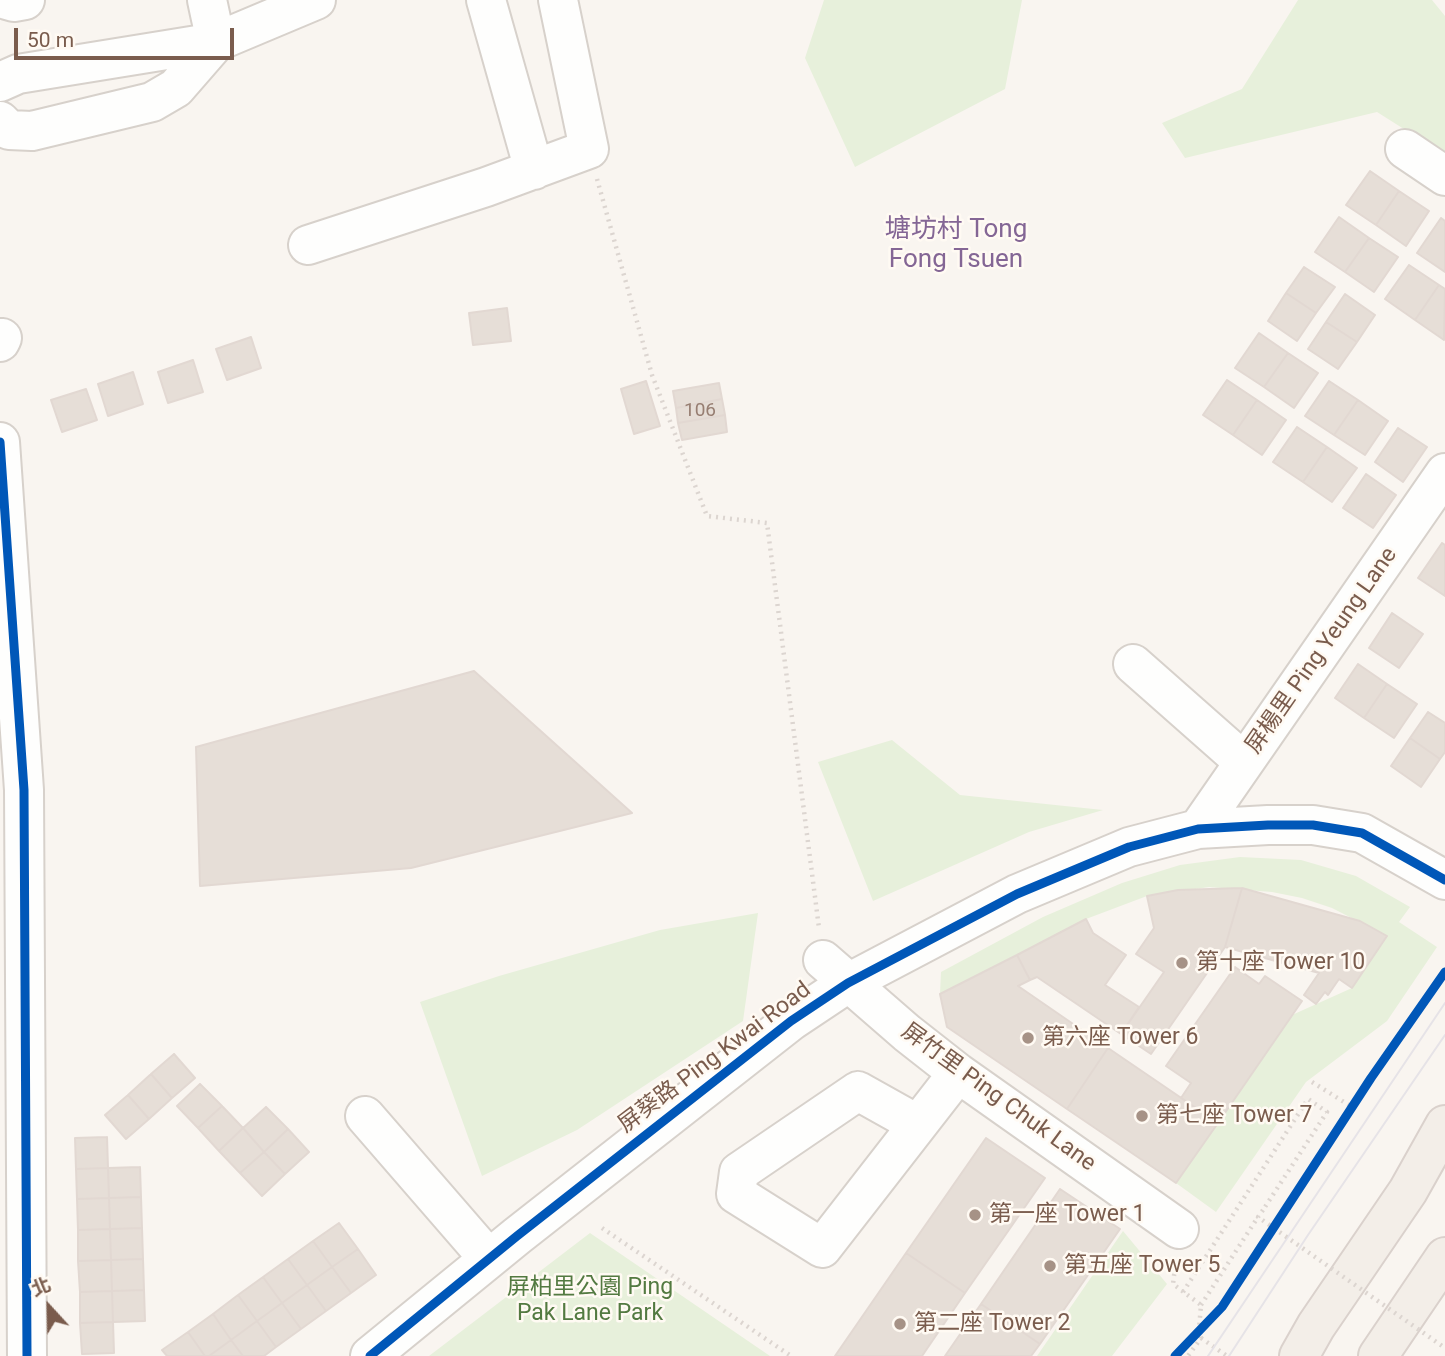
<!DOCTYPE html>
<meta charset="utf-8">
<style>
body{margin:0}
#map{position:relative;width:1445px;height:1356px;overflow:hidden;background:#f9f5f0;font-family:Roboto,"Noto Sans TC",sans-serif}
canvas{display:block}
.north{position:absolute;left:14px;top:1272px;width:70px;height:70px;-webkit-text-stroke:5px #fffaf3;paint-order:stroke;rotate:338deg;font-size:19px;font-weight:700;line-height:28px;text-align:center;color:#7a5c4d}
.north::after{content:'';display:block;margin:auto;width:24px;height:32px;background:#7a5c4d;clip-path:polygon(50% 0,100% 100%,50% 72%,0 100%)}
.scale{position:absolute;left:14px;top:28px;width:220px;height:32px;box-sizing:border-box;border:4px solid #7a5c4d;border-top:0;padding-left:9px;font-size:21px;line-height:24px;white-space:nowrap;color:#7a5c4d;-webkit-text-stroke:5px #fffaf3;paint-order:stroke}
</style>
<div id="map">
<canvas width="1445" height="1356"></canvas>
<div class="north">北</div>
<div class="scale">50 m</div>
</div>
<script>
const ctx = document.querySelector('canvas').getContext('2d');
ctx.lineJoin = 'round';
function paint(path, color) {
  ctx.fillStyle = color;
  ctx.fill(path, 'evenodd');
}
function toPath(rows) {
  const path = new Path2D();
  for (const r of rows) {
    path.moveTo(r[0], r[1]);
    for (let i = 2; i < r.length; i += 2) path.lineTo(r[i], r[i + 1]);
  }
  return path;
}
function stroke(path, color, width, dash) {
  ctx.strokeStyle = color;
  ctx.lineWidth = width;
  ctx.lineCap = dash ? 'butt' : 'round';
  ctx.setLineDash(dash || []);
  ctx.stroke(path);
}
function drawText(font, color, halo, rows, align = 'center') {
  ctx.font = font + ' Roboto,"Noto Sans TC",sans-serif';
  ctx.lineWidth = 5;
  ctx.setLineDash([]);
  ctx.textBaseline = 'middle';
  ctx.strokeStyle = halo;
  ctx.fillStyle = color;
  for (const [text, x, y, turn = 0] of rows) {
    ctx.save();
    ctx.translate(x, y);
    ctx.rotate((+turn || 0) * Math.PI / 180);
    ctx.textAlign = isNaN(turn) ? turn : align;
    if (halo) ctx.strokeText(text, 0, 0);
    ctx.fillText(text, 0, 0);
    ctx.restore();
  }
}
const green = toPath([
 [824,0,1022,0,1005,89,855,167,805,58],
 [1298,0,1432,0,1445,16,1445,155,1377,112,1185,158,1162,123,1242,89],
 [892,740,960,795,1103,810,1029,832,873,901,818,762],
 [1240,857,1301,860,1356,876,1410,907,1399,922,1437,947,1387,1021,1306,1082,1216,1212,1176,1183,1292,1015,1352,988,1387,936,1332,908,1302,898,1272,892,1209,887,1147,896,1086,919,940,994,941,972,1043,917,1122,883,1180,865],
 [758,913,743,1021,577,1130,482,1176,420,1002,499,976,660,930],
 [1123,1231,1167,1284,1112,1356,1037,1356],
 [590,1233,770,1356,429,1356]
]);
const building = toPath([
 [1370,171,1399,191,1376,225,1346,205,1370,171],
 [1399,191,1429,211,1406,246,1376,225,1399,191],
 [1339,217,1369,238,1345,272,1315,252,1339,217],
 [1441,218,1445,221,1445,272,1417,253,1441,218],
 [1369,238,1398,257,1374,292,1345,272,1369,238],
 [1409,265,1439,285,1415,320,1385,299,1409,265],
 [1304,267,1335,287,1316,313,1286,293,1304,267],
 [1439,285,1445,289,1444,340,1415,320,1439,285],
 [1286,293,1316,313,1297,341,1268,321,1286,293],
 [1345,294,1375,315,1357,342,1326,322,1345,294],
 [507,308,511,341,473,345,469,313,507,308],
 [1326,322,1357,342,1338,369,1308,349,1326,322],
 [1259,333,1288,353,1264,387,1235,368,1259,333],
 [251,337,261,368,227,380,216,349,251,337],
 [1288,353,1318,373,1294,408,1264,387,1288,353],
 [193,360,203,392,168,403,158,372,193,360],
 [133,372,143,404,108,416,98,384,133,372],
 [1227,380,1257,400,1233,435,1203,415,1227,380],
 [646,381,660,426,634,434,621,389,646,381],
 [1329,381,1358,400,1334,435,1305,416,1329,381],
 [719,383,722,399,676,408,673,391,719,383],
 [86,389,97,420,62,432,51,400,86,389],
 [722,399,725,415,678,423,676,408,722,399],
 [1257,400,1286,420,1262,455,1233,435,1257,400],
 [1358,400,1388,421,1365,455,1334,435,1358,400],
 [725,415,727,432,682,440,678,423,725,415],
 [1297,427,1327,447,1303,482,1273,462,1297,427],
 [1398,428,1427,447,1403,482,1375,462,1398,428],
 [1327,447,1357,468,1332,502,1303,482,1327,447],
 [1366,474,1396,495,1373,528,1343,508,1366,474],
 [1442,543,1445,545,1445,596,1418,578,1442,543],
 [1392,613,1423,634,1399,668,1369,648,1392,613],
 [1358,664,1387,684,1364,718,1335,698,1358,664],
 [474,671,632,813,411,868,200,886,196,747,474,671],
 [1387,684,1417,704,1394,738,1364,718,1387,684],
 [1428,712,1445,723,1445,752,1440,759,1410,738,1428,712],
 [1410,738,1440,759,1421,787,1391,766,1410,738],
 [1242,888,1360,921,1387,936,1352,988,1339,979,1328,995,1325,992,1316,1004,1304,995,1319,973,1225,947,1242,888],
 [1242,888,1225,947,1151,1054,1121,1034,1164,972,1136,954,1154,928,1147,896,1178,890,1242,888],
 [1086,919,1093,933,1126,955,1105,985,1139,1007,1121,1034,1037,977,1030,980,1017,955,1086,919],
 [1017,955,1030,980,1018,986,1108,1048,1067,1109,947,1027,940,994,1017,955],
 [1235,967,1259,984,1265,976,1302,1001,1218,1123,1181,1098,1191,1083,1166,1066,1235,967],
 [1108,1048,1218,1123,1176,1183,1067,1109,1108,1048],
 [174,1054,195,1078,172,1098,151,1074,174,1054],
 [151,1074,172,1098,149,1119,128,1095,151,1074],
 [200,1084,222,1106,198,1128,177,1106,200,1084],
 [128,1095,149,1119,126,1139,105,1115,128,1095],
 [222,1106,243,1128,219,1151,198,1128,222,1106],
 [266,1107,288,1129,264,1152,243,1128,266,1107],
 [243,1128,264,1152,240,1173,219,1151,243,1128],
 [288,1129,309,1152,285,1174,264,1152,288,1129],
 [107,1137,108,1168,76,1169,75,1138,107,1137],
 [986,1138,1045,1178,965,1293,906,1253,986,1138],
 [264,1152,285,1174,262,1196,240,1173,264,1152],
 [140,1167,141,1197,109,1198,108,1168,140,1167],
 [108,1168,109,1198,77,1199,76,1169,108,1168],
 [1060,1189,1120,1229,1040,1344,981,1304,1060,1189],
 [141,1197,142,1228,110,1229,109,1198,141,1197],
 [109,1198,110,1229,78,1230,77,1199,109,1198],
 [339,1223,358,1249,332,1267,313,1241,339,1223],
 [142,1228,143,1259,111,1260,110,1229,142,1228],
 [110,1229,111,1260,78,1261,78,1230,110,1229],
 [313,1241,332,1267,307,1285,288,1259,313,1241],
 [358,1249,376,1275,351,1293,332,1267,358,1249],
 [906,1253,965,1293,922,1356,835,1356,906,1253],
 [143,1259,144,1290,112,1291,111,1260,143,1259],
 [288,1259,307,1285,282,1303,263,1277,288,1259],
 [111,1260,112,1291,80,1292,78,1261,111,1260],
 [332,1267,351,1293,326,1311,307,1285,332,1267],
 [263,1277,282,1303,257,1321,238,1295,263,1277],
 [307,1285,326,1311,301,1329,282,1303,307,1285],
 [144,1290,145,1321,113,1322,112,1291,144,1290],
 [112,1291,113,1322,80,1323,80,1292,112,1291],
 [238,1295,257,1321,231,1340,213,1314,238,1295],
 [282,1303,301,1329,276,1347,257,1321,282,1303],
 [981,1304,1040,1344,1031,1356,945,1356,981,1304],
 [213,1314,231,1340,209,1356,205,1356,188,1332,213,1314],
 [257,1321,276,1347,264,1356,243,1356,231,1340,257,1321],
 [113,1322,114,1353,82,1354,80,1323,113,1322],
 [188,1332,205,1356,167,1356,162,1350,188,1332],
 [231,1340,243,1356,209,1356,231,1340]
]);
const path = toPath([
 [597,179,652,375,707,516,767,523,819,928],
 [1312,1082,1352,1107],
 [602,1228,791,1356],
 [1176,1260,1173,1284,1201,1305,1199,1329,1201,1338,1188,1356],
 [1183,1292,1308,1099,1327,1112,1263,1210],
 [1201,1305,1258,1217],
 [1201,1338,1227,1356]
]);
const minor = toPath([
 [7,0,14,2,25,0],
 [207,0,216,42],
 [486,0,534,170],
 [0,82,18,74,216,42,316,0],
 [0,121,9,130,32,131,152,102,176,88,216,42],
 [1405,149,1445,176],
 [308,245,486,187,589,149,558,0],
 [0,342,2,338],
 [0,442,24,790,27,1356],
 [1133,664,1244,762],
 [1198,829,1445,473],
 [823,960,907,1033,958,1073,1179,1229],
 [365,1116,489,1259],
 [917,1124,858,1091,739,1172,736,1194,822,1248,958,1073],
 [370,1356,517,1236,791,1021,848,983,1017,894,1129,847,1198,829,1268,825,1313,825,1362,833,1445,880]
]);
const major = toPath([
 [1299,1356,1316,1326,1408,1191,1445,1125],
 [1378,1356,1445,1257]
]);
const tram = toPath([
 [1208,1356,1445,1003],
 [1229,1356,1308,1235,1445,1035]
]);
const pathBridge = toPath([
 [1263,1210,1258,1217,1445,1348]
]);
const cycleway = toPath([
 [0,442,24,790,27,1356],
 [370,1356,517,1236,791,1021,848,983,1017,894,1129,847,1198,829,1268,825,1313,825,1362,833,1445,880],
 [1175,1356,1222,1307,1371,1078,1445,972]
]);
const markers = [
 [1182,963,7,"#a69286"],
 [1028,1038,7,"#a69286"],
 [1142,1116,7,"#a69286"],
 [975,1215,7,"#a69286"],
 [1050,1266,7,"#a69286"],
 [900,1324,7,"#a69286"]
];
const numberNames = [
 ["106",700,411]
];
const streetNames = [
 ["屏楊里 Ping Yeung Lane",1322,651,-55],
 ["屏葵路 Ping Kwai Road",715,1058,-37],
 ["屏竹里 Ping Chuk Lane",998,1098,36]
];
const poiNames = [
 ["第十座 Tower 10",1196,963],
 ["第六座 Tower 6",1042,1038],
 ["第七座 Tower 7",1156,1116],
 ["第一座 Tower 1",989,1215],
 ["第五座 Tower 5",1064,1266],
 ["第二座 Tower 2",914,1324]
];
const parkNames = [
 ["屏柏里公園 Ping",590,1288],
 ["Pak Lane Park",590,1314]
];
const quarterNames = [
 ["塘坊村 Tong",956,230],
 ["Fong Tsuen",956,260]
];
paint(green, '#e7f0db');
paint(building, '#e6ded7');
stroke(building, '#e2d8d2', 2);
stroke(minor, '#d7d1cb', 42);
stroke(major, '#dad1cc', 42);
stroke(path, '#dcd5d0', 4.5, [2, 5]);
stroke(minor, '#fefefd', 38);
stroke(major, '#f3eee8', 38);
stroke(tram, '#e6e3e7', 2);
stroke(pathBridge, '#dcd5d0', 4.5, [2, 5]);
stroke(cycleway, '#0057b8', 9);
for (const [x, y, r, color] of markers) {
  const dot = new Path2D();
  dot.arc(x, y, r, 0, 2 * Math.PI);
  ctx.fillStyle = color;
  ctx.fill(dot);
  stroke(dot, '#fffaf3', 2.5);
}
drawText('19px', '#977e72', null, numberNames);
drawText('23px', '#7a5c4d', '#fffaf3', streetNames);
drawText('23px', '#7a5c4d', '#fffaf3', poiNames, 'left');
drawText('23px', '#537a41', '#fffaf3', parkNames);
drawText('26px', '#846695', '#fffaf3', quarterNames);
</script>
